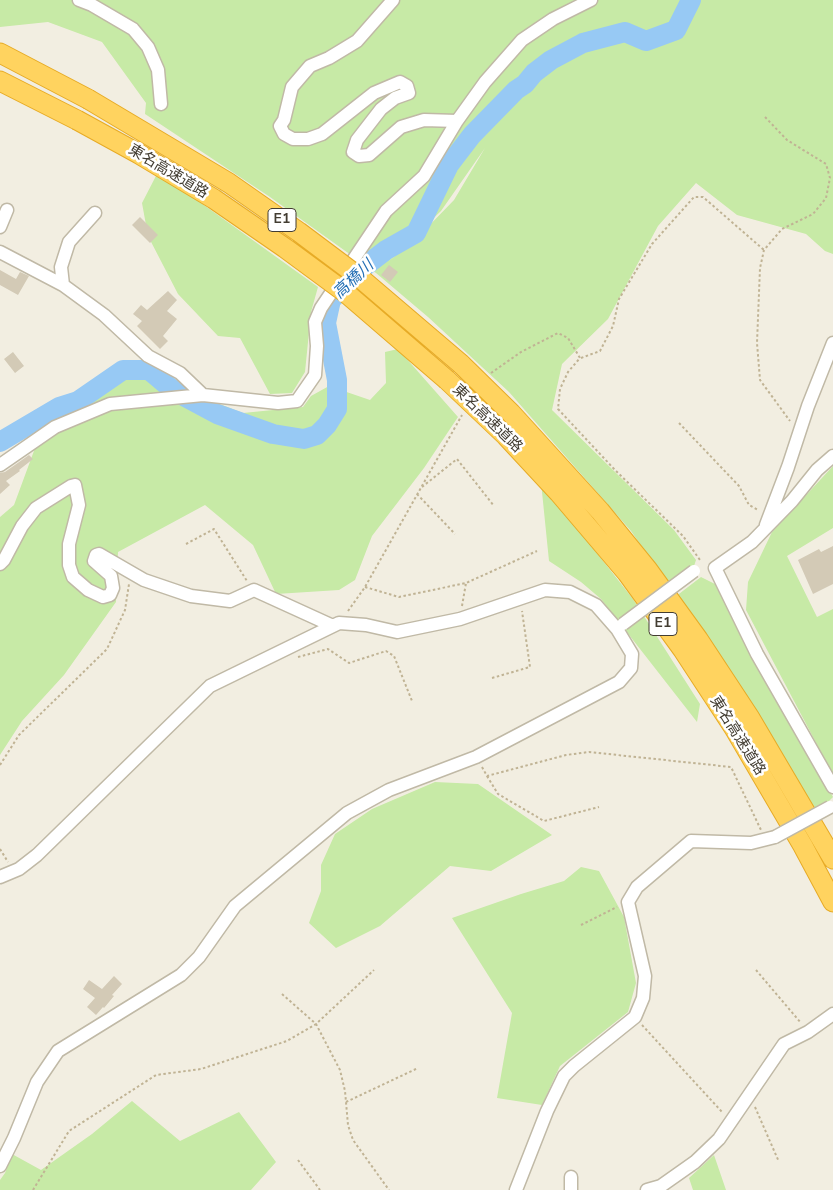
<!DOCTYPE html>
<meta charset="utf-8">
<style>
body{margin:0}
canvas{display:block;background:#f2eee1}
</style>
<canvas width="833" height="1190"></canvas>
<script>
const ctx = document.querySelector('canvas').getContext('2d');
ctx.lineJoin = 'round';
function paint(path, color) {
  ctx.fillStyle = color;
  ctx.fill(path, 'evenodd');
}
function toPath(rows) {
  const path = new Path2D();
  for (const r of rows) {
    path.moveTo(r[0], r[1]);
    for (let i = 2; i < r.length; i += 2) path.lineTo(r[i], r[i + 1]);
  }
  return path;
}
function stroke(path, color, width, dash) {
  ctx.strokeStyle = color;
  ctx.lineWidth = width;
  ctx.lineCap = dash ? 'butt' : 'round';
  ctx.setLineDash(dash || []);
  ctx.stroke(path);
}
function drawText(font, color, halo, rows, align = 'center') {
  ctx.font = font + ' "Nunito Sans","Noto Sans JP",sans-serif';
  ctx.lineWidth = 5;
  ctx.setLineDash([]);
  ctx.textBaseline = 'middle';
  ctx.strokeStyle = halo;
  ctx.fillStyle = color;
  for (const [text, x, y, turn = 0] of rows) {
    ctx.save();
    ctx.translate(x, y);
    ctx.rotate((+turn || 0) * Math.PI / 180);
    ctx.textAlign = isNaN(turn) ? turn : align;
    if (halo) ctx.strokeText(text, 0, 0);
    ctx.fillText(text, 0, 0);
    ctx.restore();
  }
}
const green = toPath([
 [0,0,833,0,833,254,825,251,806,234,737,215,696,183,658,226,608,319,562,364,552,410,674,530,696,560,694,566,667,583,631,531,509,392,428,317,376,273,270,197,145,114,146,103,102,42,48,22,0,27],
 [485,148,454,200,420,235,389,261,441,211],
 [158,172,318,287,311,312,305,372,292,393,270,394,240,338,218,336,178,294,148,236,142,203],
 [398,349,458,417,424,468,372,536,355,580,339,590,276,594,253,545,205,505,118,552,116,602,64,675,22,721,0,755,0,517,14,505,45,421,133,371,243,413,303,407,311,396,329,386,370,400,386,383,385,352],
 [833,466,833,528,787,556,817,617,833,609,833,775,746,610,748,582,772,532],
 [541,482,633,599,700,704,697,722,601,599,581,582,549,561],
 [701,577,715,584,748,651,833,797,829,801,809,812,675,597],
 [435,782,478,784,552,835,491,871,450,866,380,926,336,948,309,923,321,891,321,865,335,834,372,809],
 [581,867,599,871,624,917,636,983,628,1012,560,1066,542,1105,497,1098,512,1013,452,918,521,894,564,881],
 [132,1101,180,1141,239,1112,276,1162,251,1190,0,1190,0,1180,5,1173,12,1154,41,1170,92,1134],
 [714,1155,726,1190,693,1190,689,1178]
]);
const river = toPath([
 [0,442,59,407,78,401,123,370,149,370,174,391,217,414,273,434,304,439,317,435,327,425,337,409,337,380,326,323,331,300,360,270,386,250,416,233,449,165,472,135,516,90,525,84,534,73,551,60,583,43,625,32,646,41,676,30,691,0]
]);
const building = toPath([
 [140,217,158,235,150,243,132,225],
 [389,265,398,272,390,282,381,275],
 [0,270,16,279,20,272,29,276,18,295,0,285],
 [168,291,177,300,167,311,177,319,163,336,168,341,160,349,137,326,142,321,133,314,141,305,147,310],
 [13,352,24,366,15,373,4,359],
 [29,455,33,459,19,470,20,471,6,481,10,485,0,494,0,473,5,472],
 [833,546,833,584,813,594,798,560,819,549,821,552],
 [114,976,122,984,112,995,114,996,104,1008,103,1007,96,1015,87,1007,95,998,83,989,89,980,102,989]
]);
const path = toPath([
 [765,117,787,140,826,164,830,178,826,198,813,214,782,229,764,250,760,268,757,343,760,380,790,421],
 [581,358,600,351,613,326,619,299,652,244,694,197,703,197,764,250],
 [491,373,521,352,558,333,568,338,580,358,568,372,560,389,558,409,615,470,683,536,700,560],
 [679,423,739,486,749,505,758,510],
 [422,487,457,459,494,506],
 [417,494,455,534],
 [186,544,214,529,247,581],
 [365,587,399,597,466,583,537,551],
 [462,606,466,583],
 [348,611,365,587,462,415],
 [298,657,328,649,349,663,386,651,394,656,412,701],
 [492,678,530,667,522,611],
 [0,765,19,735,107,649,125,610,129,584],
 [482,767,487,776,566,755,589,752,731,767,761,830],
 [487,776,498,794,544,821,599,807],
 [0,849,8,862],
 [581,925,617,907],
 [756,970,801,1023],
 [282,994,316,1024,340,1070,345,1091,348,1125,353,1140,389,1190],
 [642,1025,723,1113],
 [346,1102,418,1068],
 [755,1107,779,1162],
 [298,1160,320,1190],
 [33,1190,69,1131,156,1075,201,1069,287,1041,316,1024,374,970]
]);
const minor = toPath([
 [79,0,92,5,133,29,148,47,158,70,161,104],
 [393,0,357,41,329,58,310,66,292,87,284,120,280,126,284,134,293,139,308,139,322,134,374,93,400,82,407,86,409,93,395,98,381,109,357,140,353,152,359,156,369,155,401,127,424,120,457,121],
 [95,213,69,242,61,267,63,285,104,315,148,356,180,373,203,395],
 [0,227,7,210],
 [0,252,63,285],
 [833,456,817,470,792,501,752,542,715,568,757,654,833,787],
 [0,465,55,427,110,404,203,395,278,403,297,401,315,375,317,346,315,322,321,308,386,211,424,176,457,121,485,82,522,40,553,19,591,0],
 [766,525,788,467,808,406,833,343],
 [0,564,4,560,22,526,36,508,71,486,75,485,79,505,69,544,69,565,73,577,88,590,103,597,110,595,113,588,111,576,94,561,96,555,99,554,144,580,191,596,230,601,254,590,333,626],
 [0,877,19,869,37,855,210,686,339,623,366,625,397,632,460,619,545,590,570,592,596,605,617,629,632,654,631,668,619,682,476,757,389,790,347,813,235,906,199,957,181,975,58,1051,37,1082,14,1138,0,1166],
 [571,1177,571,1190],
 [516,1190,547,1111,564,1076,574,1066,635,1017,643,998,645,976,628,902,637,887,691,841,751,843,775,837],
 [647,1190,661,1186,695,1162,719,1139,784,1044,808,1032,833,1014]
]);
const highway = toPath([
 [0,53,88,99],
 [0,81,77,120],
 [461,364,511,413,600,511,648,570,698,639,750,718,833,859],
 [447,380,506,436,559,493,627,573,683,650,734,728,803,846,833,902]
]);
const minorBridge = toPath([
 [623,624,694,571],
 [775,837,830,807]
]);
const highwayBridge = toPath([
 [88,99,229,183,299,232,359,277,461,364],
 [77,120,139,154,214,199,285,248,346,293,447,380]
]);
const shields = [
 [282,220,28],
 [663,624,28]
];
const shieldNames = [
 ["E1",282,220],
 ["E1",663,624]
];
const streetNames = [
 ["東名高速道路",168,172,31],
 ["東名高速道路",487,419,44],
 ["東名高速道路",737,736,58]
];
const waterNames = [
 ["高橋川",354,280,-43]
];
paint(green, '#c7eaa6');
stroke(river, '#97c9f4', 20);
paint(building, '#d3cab6');
stroke(minor, '#c0b9a6', 15);
stroke(highway, '#e7ab26', 21);
stroke(path, '#c0b394', 2, [2.5, 2.5]);
stroke(minor, '#fff', 12);
stroke(highway, '#ffd35f', 19);
stroke(minorBridge, '#c0b9a6', 15, []);
stroke(highwayBridge, '#e7ab26', 21, []);
stroke(minorBridge, '#fff', 12);
stroke(highwayBridge, '#ffd35f', 19);
for (const [x, y, w] of shields) {
  const box = new Path2D();
  box.roundRect(x - w / 2, y - 11.5, w, 23, 4);
  ctx.fillStyle = '#fff';
  ctx.fill(box);
  stroke(box, '#433d32', 1);
}
drawText('bold 14px', '#433d32', null, shieldNames);
drawText('15px', '#433d32', '#fff', streetNames);
drawText('italic 16px', '#2570b5', '#fff', waterNames);
</script>
